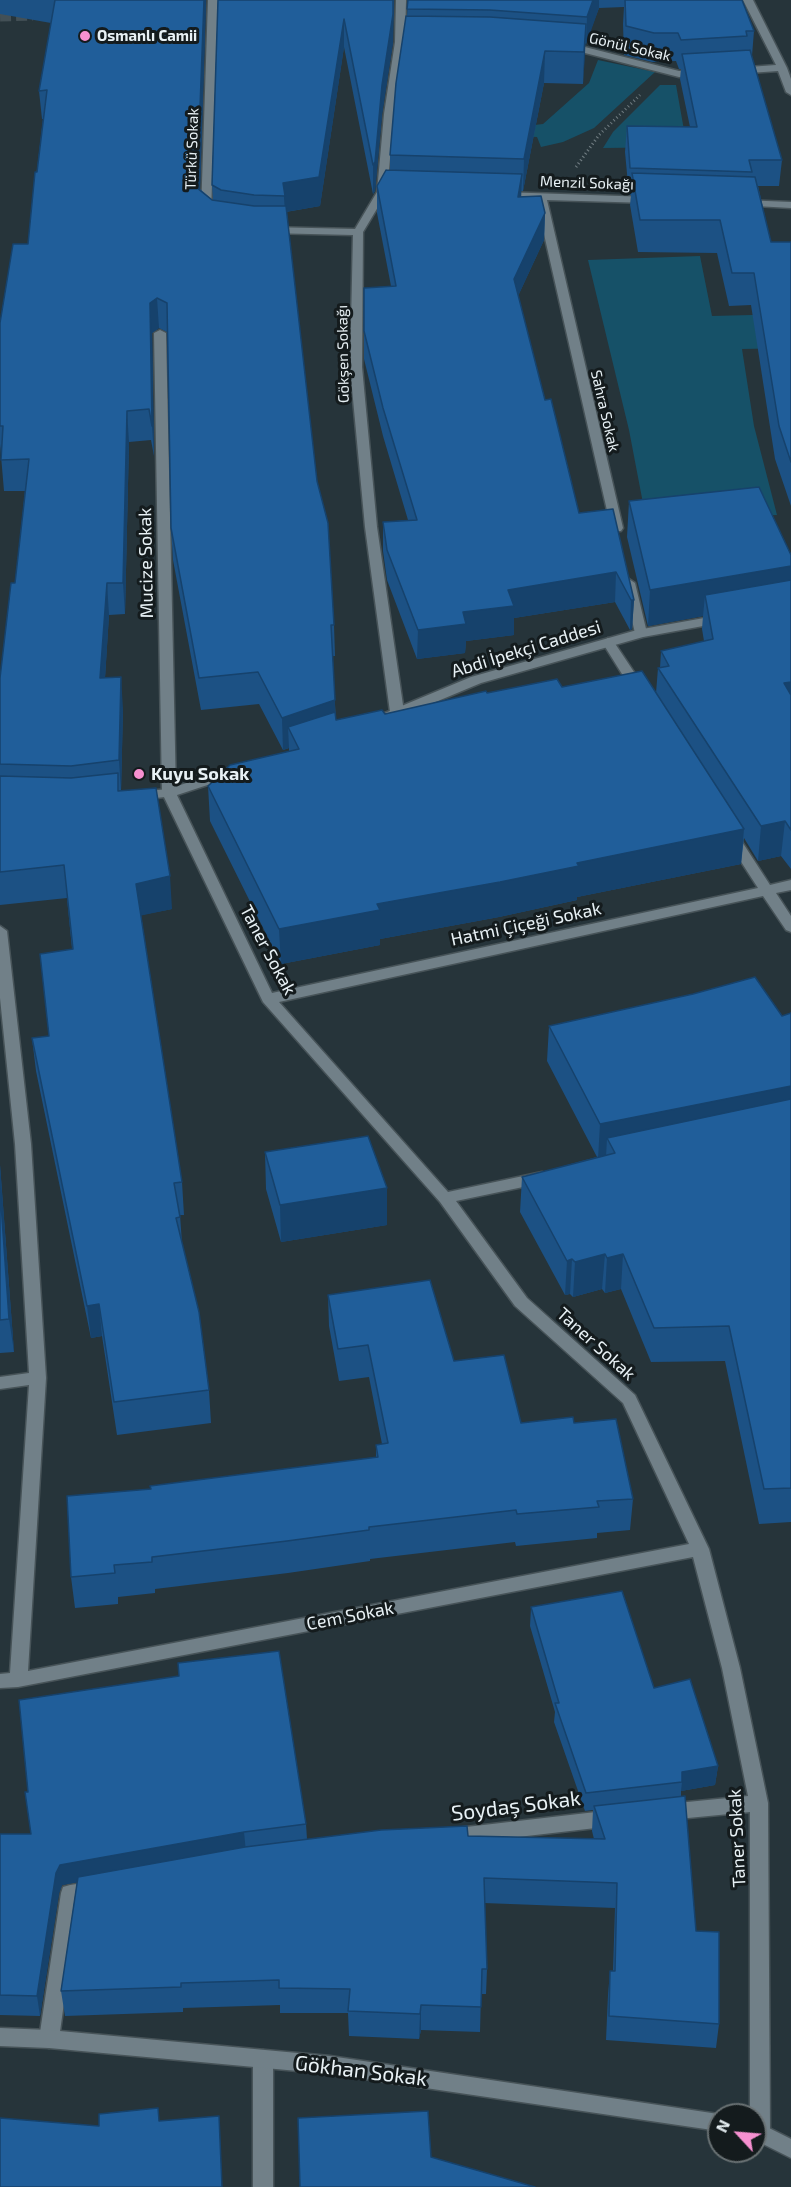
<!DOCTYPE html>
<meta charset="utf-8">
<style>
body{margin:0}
#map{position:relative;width:791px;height:2187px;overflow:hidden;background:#26343a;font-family:"Exo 2",sans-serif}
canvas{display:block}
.north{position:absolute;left:707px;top:2103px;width:60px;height:60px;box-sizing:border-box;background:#141b1d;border:2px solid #697173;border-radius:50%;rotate:296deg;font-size:16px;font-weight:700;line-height:24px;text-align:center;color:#e8f1f5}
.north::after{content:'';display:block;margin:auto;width:21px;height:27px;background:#f690d0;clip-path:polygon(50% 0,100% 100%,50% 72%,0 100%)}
</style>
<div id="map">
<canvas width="791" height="2187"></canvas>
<div class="north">N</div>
</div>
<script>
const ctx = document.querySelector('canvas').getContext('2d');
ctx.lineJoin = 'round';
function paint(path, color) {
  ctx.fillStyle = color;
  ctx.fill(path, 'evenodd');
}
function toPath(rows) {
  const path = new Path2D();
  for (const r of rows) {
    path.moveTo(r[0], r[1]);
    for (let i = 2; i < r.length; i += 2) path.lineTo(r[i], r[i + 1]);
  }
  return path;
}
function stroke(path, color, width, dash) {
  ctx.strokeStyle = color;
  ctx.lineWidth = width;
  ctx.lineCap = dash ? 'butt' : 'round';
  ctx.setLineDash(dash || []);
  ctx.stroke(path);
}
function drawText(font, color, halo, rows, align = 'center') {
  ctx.font = font + ' "Exo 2",sans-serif';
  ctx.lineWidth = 6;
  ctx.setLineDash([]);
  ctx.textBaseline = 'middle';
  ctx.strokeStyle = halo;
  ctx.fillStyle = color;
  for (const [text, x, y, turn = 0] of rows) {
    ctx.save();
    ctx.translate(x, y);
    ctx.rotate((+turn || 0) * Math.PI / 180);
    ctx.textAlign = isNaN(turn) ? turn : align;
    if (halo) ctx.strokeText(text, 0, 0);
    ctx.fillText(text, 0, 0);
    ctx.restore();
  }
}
const green = toPath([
 [598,60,655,72,594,128,563,142,541,147,537,137,515,136,517,127,543,124,589,83],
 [660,85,676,85,687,147,603,148,613,132],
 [700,256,712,316,791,314,791,348,742,349,754,426,777,515,646,519,629,430,588,260]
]);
const streetTunnel = toPath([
 [0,16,33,15]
]);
const path = toPath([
 [576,167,599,135,640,95]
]);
const street = toPath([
 [208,0,218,0,211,213,206,216,201,213,208,0],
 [396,0,406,0,405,42,394,114,387,192,363,232,362,367,377,527,404,712,397,716,390,712,365,527,350,367,353,235,268,233,263,230,268,227,355,229,377,192,384,114,395,42,396,0],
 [743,0,753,0,787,68,791,79,791,95,786,92,778,71,735,74,730,71,735,68,776,65,743,0],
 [564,46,585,47,679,71,699,70,704,73,699,76,679,77,585,53,561,51,561,47,564,46],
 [502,192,649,197,654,200,649,203,547,200,623,528,621,531,613,531,611,528,536,199,498,197,497,195,502,192],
 [742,200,791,202,791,208,738,205,737,203,742,200],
 [160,330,166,333,176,793,272,993,758,888,725,837,732,833,737,834,770,885,791,880,791,890,776,893,791,916,791,932,786,930,763,896,279,1002,448,1192,542,1172,547,1174,550,1178,547,1182,456,1201,527,1298,635,1395,709,1549,740,1668,768,1803,770,2131,767,2138,760,2140,755,2138,755,2115,750,2115,750,1812,667,1820,660,1818,658,1812,660,1806,667,1804,748,1796,722,1668,693,1557,18,1687,0,1688,0,1674,10,1673,29,1385,0,1389,0,1377,29,1373,15,1144,0,998,0,926,7,931,31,1144,46,1378,28,1671,689,1544,623,1403,515,1306,440,1202,263,1002,162,793,154,333,160,330],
 [629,579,635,583,647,633,645,636,641,637,635,633,623,583,629,579],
 [608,638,614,642,646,690,644,693,634,693,632,690,602,642,608,638],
 [613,1810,620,1812,622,1818,620,1824,613,1826,449,1845,442,1843,440,1837,442,1831,449,1829,613,1810],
 [96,1881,103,1883,105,1889,103,1895,78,1900,59,2039,56,2045,49,2048,42,2045,39,2039,61,1893,63,1887,70,1885,96,1881],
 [263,2050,270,2053,273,2059,273,2187,253,2187,253,2059,256,2053,263,2050]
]);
const secondary = toPath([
 [721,615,725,616,727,619,725,622,643,637,481,683,390,721,380,721,378,718,380,715,471,677,637,630,721,615],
 [236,767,241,768,243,771,241,774,174,796,138,800,131,796,138,792,168,789,236,767],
 [0,2028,49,2030,330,2056,725,2115,719,2115,719,2131,330,2074,49,2048,0,2046,0,2028],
 [755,2121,791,2139,791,2158,755,2140,755,2121]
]);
const wall = toPath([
 [0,0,206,0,200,189,213,200,212,185,218,0,394,0,393,42,382,114,375,191,373,194,344,47,320,206,286,212,317,481,334,625,335,656,332,656,336,720,385,714,487,693,562,687,656,693,658,668,660,668,661,651,704,641,702,629,703,616,648,626,627,537,629,501,791,555,791,869,781,856,758,861,744,838,741,864,577,897,577,900,499,917,380,939,380,945,281,964,210,821,208,786,289,752,289,748,283,750,259,704,201,710,173,560,171,528,167,332,159,328,152,333,154,456,151,440,129,442,125,614,109,615,105,678,123,709,121,791,172,909,141,915,182,1182,184,1215,180,1215,182,1243,209,1390,211,1423,117,1435,102,1336,91,1338,36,1071,32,1038,49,1036,72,949,67,898,0,905,0,678,15,583,25,491,4,491,0,444,0,323,28,244,43,119,42,119,39,91,51,23,0,14],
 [408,0,742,0,754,31,752,56,782,160,779,186,758,186,771,242,791,242,791,506,775,459,751,305,729,306,717,253,638,252,630,205,631,195,629,195,625,152,627,126,690,127,680,79,681,69,679,69,676,61,652,62,624,55,623,24,624,7,599,8,585,45,583,84,544,83,523,191,521,191,521,197,545,213,544,240,518,296,545,400,579,513,634,600,632,629,630,630,615,602,514,618,514,635,466,641,465,653,417,659,387,580,383,551,383,522,408,520,383,436,364,359,364,288,391,286,377,213,377,186,390,170,390,155,407,16],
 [791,1013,791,1522,759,1524,725,1361,651,1362,621,1289,605,1293,602,1289,573,1297,570,1294,565,1295,520,1212,522,1177,597,1157,547,1061,549,1026,782,1016],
 [265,1152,387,1188,387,1225,281,1242,266,1189],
 [0,1165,14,1352,0,1353],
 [328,1295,454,1361,521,1423,574,1423,633,1499,630,1530,597,1533,597,1538,516,1546,515,1542,370,1559,370,1561,288,1573,155,1589,155,1593,118,1597,118,1604,75,1608,71,1577,150,1489,376,1457,376,1445,382,1444,369,1377,339,1381,329,1326],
 [531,1607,654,1688,718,1766,715,1785,681,1791,681,1797,696,1931,719,2024,716,2048,606,2040,608,1995,610,1971,613,1971,615,1908,484,1903,487,1969,486,1994,481,1994,480,2032,421,2030,419,2039,349,2036,348,2013,280,2013,280,2005,183,2008,183,2012,65,2016,61,1991,77,1882,62,1885,59,1893,40,2016,0,2015,0,1834,31,1834,28,1792,179,1676,178,1663,306,1824,307,1839,468,1836,594,1839,592,1831,593,1810,585,1811,554,1722,555,1712,530,1626]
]);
const shadedWall = toPath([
 [204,0,206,0,199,217,197,188],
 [393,0,393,42,382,114,375,191,373,194,373,165,382,85],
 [593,0,599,0,599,8,586,45,587,17],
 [344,19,344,47,320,206,285,212,283,183],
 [586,24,585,55,583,84,584,52],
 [545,51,544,83,523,191,524,159],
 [522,174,521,202,518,197],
 [545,213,544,240,513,307,514,279],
 [157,298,159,328,152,333,154,456,152,426,150,303],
 [127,411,129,442,125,614,123,583],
 [791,566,791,601,705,595,703,616,648,626,650,590],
 [616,572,615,602,514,618,514,635,466,641,465,653,417,659,418,630,463,612,508,590],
 [107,583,109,615,103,710,100,678],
 [631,600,634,600,632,629,630,630],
 [121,677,123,709,121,792,119,760],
 [791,682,791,715,784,683],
 [335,700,335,732,288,727,289,748,283,750,282,718],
 [785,821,781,856,758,861,761,826],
 [744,829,741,864,577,897,577,900,499,917,380,939,380,945,281,964,279,929,377,904],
 [170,876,172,909,139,916,136,884],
 [791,1086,791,1116,607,1138,606,1157,598,1159,600,1124],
 [0,1165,14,1352,9,1319,0,1189],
 [387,1188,387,1225,281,1242,280,1205],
 [605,1254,602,1289,573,1297,575,1262],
 [623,1254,621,1289,605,1293,607,1258],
 [572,1259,570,1294,565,1295,567,1261],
 [99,1304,102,1336,91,1338,87,1306],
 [718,1766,715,1785,681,1791,682,1782,682,1772],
 [244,1832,246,1852,62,1885,59,1893,40,2016,37,1996,56,1873,60,1865],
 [421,2005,421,2030,419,2039,420,2014]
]);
const building = toPath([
 [55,0,204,0,197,188,212,200,254,206,286,206,317,481,328,523,334,625,331,625,335,700,282,718,258,672,199,678,171,528,167,303,157,298,150,303,152,426,149,409,127,411,123,583,107,583,100,678,121,677,119,760,71,766,0,764,0,678,11,583,15,583,29,459,1,460,3,426,0,426,0,323,13,244,28,244,35,172,37,172,47,90,39,91,55,0],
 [218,0,393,0,393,14,382,85,375,162,373,165,344,19,319,177,283,183,285,196,254,195,221,190,212,185,218,0],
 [408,0,593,0,587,17,490,10,407,9,408,0],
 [625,0,742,0,754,31,746,31,747,36,681,40,678,33,654,33,626,26,625,0],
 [406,16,490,17,586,24,584,52,545,51,524,159,390,155,396,83,406,16],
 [750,50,782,160,749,160,752,172,630,168,627,126,697,127,682,54,750,50],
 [386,170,522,174,518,197,541,196,545,213,514,279,545,400,551,399,579,513,613,509,634,600,631,600,616,572,508,590,514,606,463,612,466,624,418,630,387,550,383,522,417,520,383,408,364,331,364,288,396,286,377,186,386,170],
 [632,173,755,177,771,242,791,242,791,462,779,426,754,273,732,273,720,220,640,220,632,173],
 [759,487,791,555,791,566,650,590,629,501,759,487],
 [791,580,791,682,784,683,791,695,791,830,785,821,761,826,658,668,669,666,661,651,713,639,705,595,791,580],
 [642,671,744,829,577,863,579,866,500,882,377,904,380,910,279,929,208,786,230,765,299,749,288,727,335,712,336,720,382,710,385,714,486,691,487,693,557,679,562,687,642,671],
 [118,773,118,791,156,788,170,876,136,884,182,1182,174,1183,180,1217,176,1218,199,1312,209,1390,114,1402,99,1304,87,1306,32,1038,49,1036,40,954,73,949,64,865,0,872,0,776,71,778,118,773],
 [755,977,782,1016,791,1013,791,1086,600,1124,549,1026,693,994,755,977],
 [791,1099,791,1488,764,1489,729,1326,654,1328,623,1254,607,1258,605,1254,575,1262,572,1259,567,1261,522,1177,615,1153,607,1138,791,1099],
 [368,1136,387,1188,280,1205,265,1152,368,1136],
 [0,1189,9,1319,0,1320,0,1189],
 [430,1280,454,1361,504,1355,521,1423,573,1417,574,1423,616,1419,633,1499,597,1501,599,1507,517,1514,516,1510,369,1527,369,1530,287,1541,152,1557,152,1562,114,1565,115,1573,71,1577,67,1496,151,1489,150,1486,378,1457,376,1445,388,1443,368,1345,338,1349,328,1295,430,1280],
 [622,1591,654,1688,690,1679,718,1766,682,1772,682,1782,586,1793,555,1703,559,1703,531,1607,622,1591],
 [279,1651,306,1824,244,1832,60,1865,56,1873,37,1996,0,1995,0,1834,31,1834,25,1792,28,1792,19,1700,179,1676,178,1663,279,1651],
 [685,1796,696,1931,719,1932,719,2024,609,2016,610,1971,615,1971,617,1883,484,1878,487,1969,482,1969,481,2007,421,2005,420,2014,348,2011,350,1989,279,1988,279,1980,181,1983,181,1987,61,1991,78,1877,245,1847,381,1830,467,1826,468,1836,605,1839,594,1806,685,1796],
 [158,2108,159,2121,219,2116,222,2187,0,2187,0,2118,99,2126,99,2114,158,2108],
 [428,2111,431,2157,535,2187,300,2187,298,2118,428,2111]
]);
const markers = [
 [85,36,6,"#f690d0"],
 [139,774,6,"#f690d0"]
];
const farPoinames = [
 ["Osmanlı Camii",97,36]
];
const farStreetnames = [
 ["Gönül Sokak",630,47,13],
 ["Türkü Sokak",192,149,-88],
 ["Menzil Sokağı",587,183,2],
 ["Gökşen Sokağı",343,354,-91],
 ["Sahra Sokak",605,411,77]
];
const streetNames = [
 ["Mucize Sokak",146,563,-91],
 ["Abdi İpekçi Caddesi",526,649,-17],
 ["Hatmi Çiçeği Sokak",526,924,-12],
 ["Taner Sokak",268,950,62],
 ["Taner Sokak",596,1344,42],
 ["Cem Sokak",350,1616,-11],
 ["Taner Sokak",737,1838,-93]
];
const poiNames = [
 ["Kuyu Sokak",151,774]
];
const nearStreetnames = [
 ["Soydaş Sokak",516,1806,-7],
 ["Gökhan Sokak",361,2071,7]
];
paint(green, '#165168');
stroke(streetTunnel, '#435056', 11, [11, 5]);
stroke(street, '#475358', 3);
stroke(secondary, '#475358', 3);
stroke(path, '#6f7b80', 3, [1, 3]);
paint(street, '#718088');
paint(secondary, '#718088');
paint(wall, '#1c5184');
paint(shadedWall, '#16426c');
paint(building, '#205e9a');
stroke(building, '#16426c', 1.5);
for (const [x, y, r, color] of markers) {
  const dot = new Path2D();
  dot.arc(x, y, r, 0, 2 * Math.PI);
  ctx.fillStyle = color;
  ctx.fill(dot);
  stroke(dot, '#141b1d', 2);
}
drawText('bold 15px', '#e8f1f5', '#141b1d', farPoinames, 'left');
drawText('15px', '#e8f1f5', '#141b1d', farStreetnames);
drawText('18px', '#e8f1f5', '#141b1d', streetNames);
drawText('bold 18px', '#e8f1f5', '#141b1d', poiNames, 'left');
drawText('21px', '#e8f1f5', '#141b1d', nearStreetnames);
</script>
